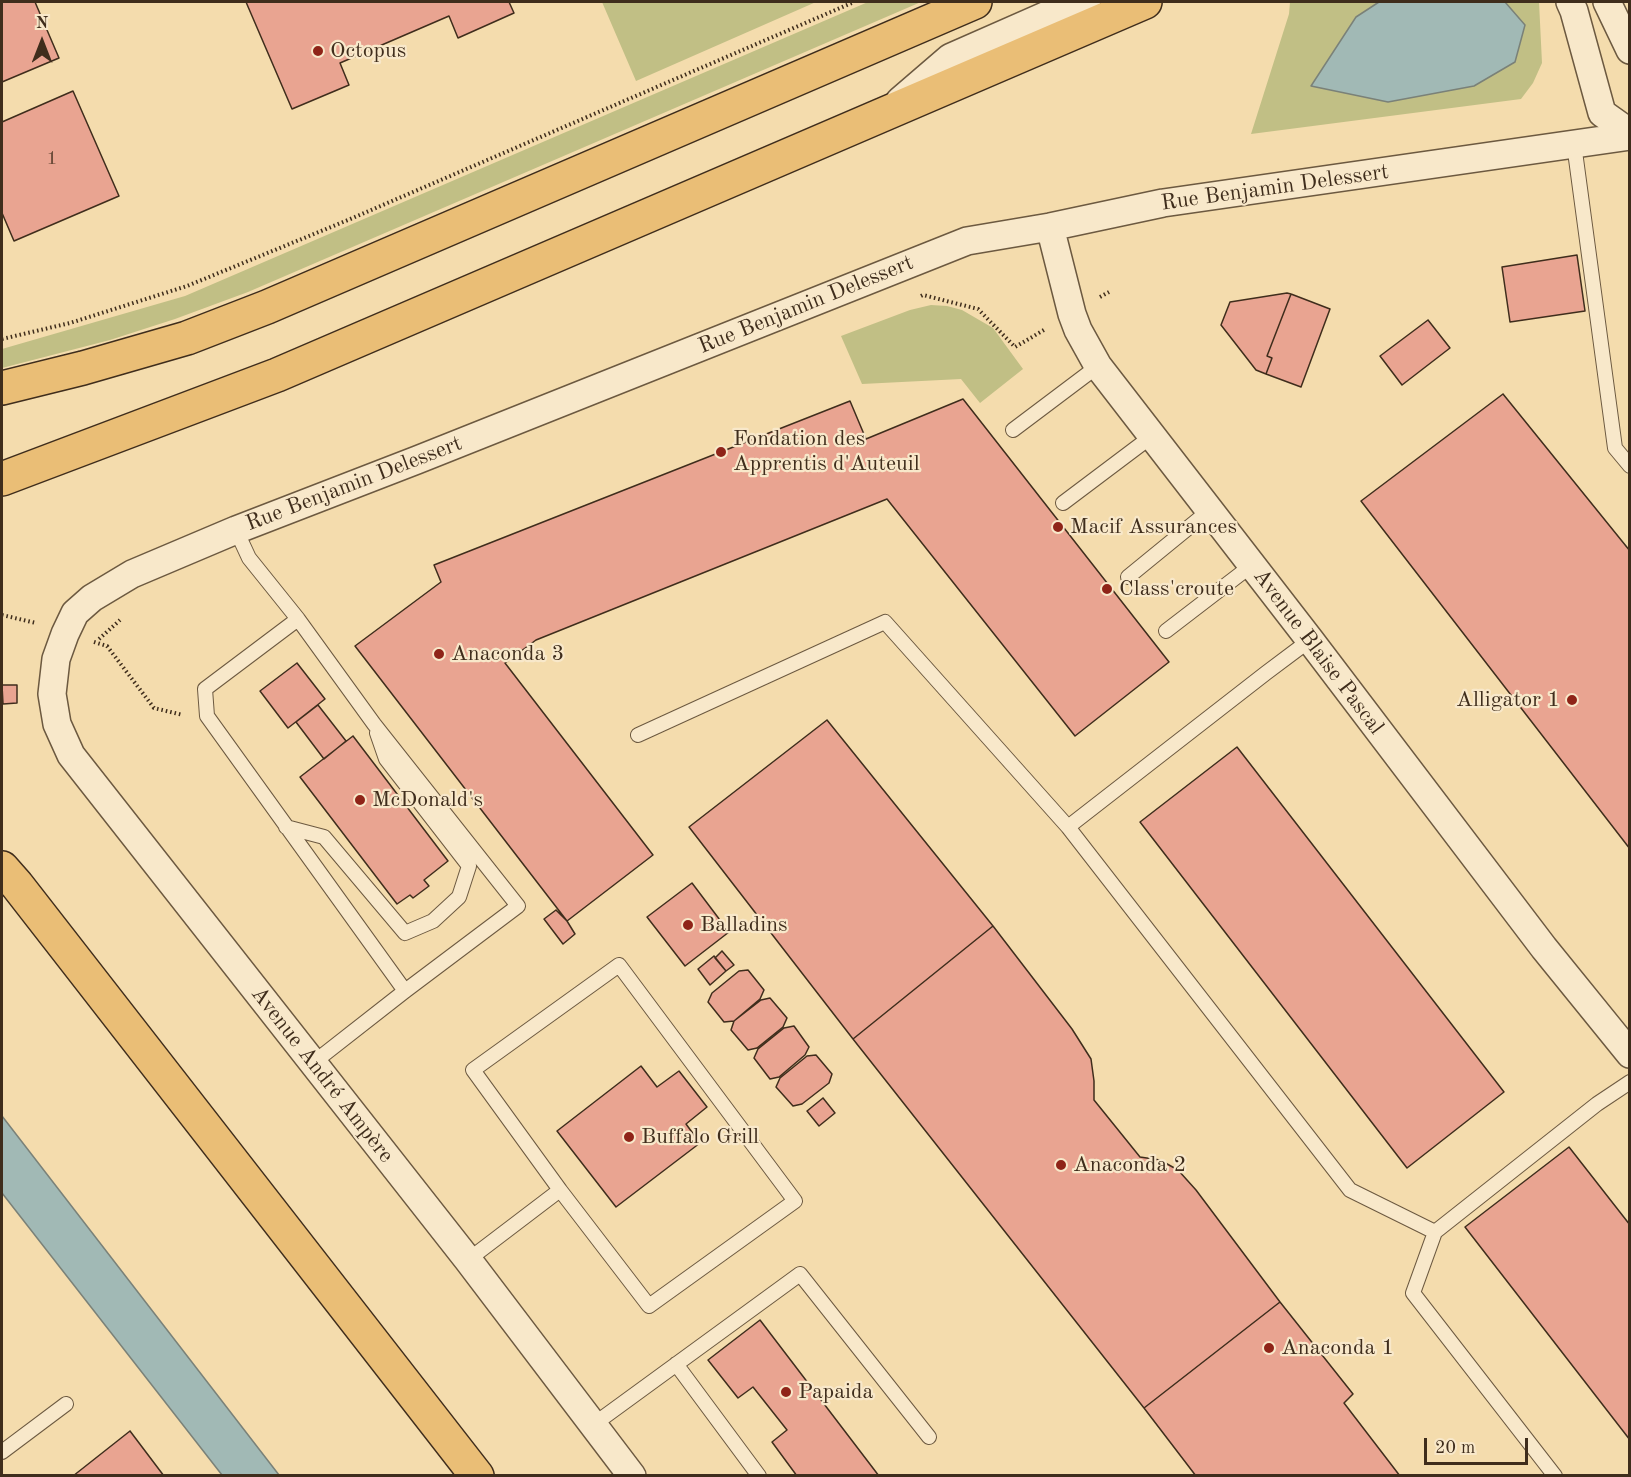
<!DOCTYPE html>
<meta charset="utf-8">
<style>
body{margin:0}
#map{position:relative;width:1631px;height:1477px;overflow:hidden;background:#f4dcad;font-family:"Old Standard TT",serif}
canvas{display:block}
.frame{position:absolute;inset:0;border:3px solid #3f2d1c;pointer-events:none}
.north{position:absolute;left:12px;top:12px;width:60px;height:60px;-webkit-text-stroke:4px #f8e8ca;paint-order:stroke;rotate:0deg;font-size:16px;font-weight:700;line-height:24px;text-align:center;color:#3f2d1c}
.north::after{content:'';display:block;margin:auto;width:21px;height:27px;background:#3f2d1c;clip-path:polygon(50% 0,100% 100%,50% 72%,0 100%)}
.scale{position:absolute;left:1424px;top:1438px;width:104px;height:27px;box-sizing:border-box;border:3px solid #3f2d1c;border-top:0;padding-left:8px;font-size:18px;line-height:21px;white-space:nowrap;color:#3f2d1c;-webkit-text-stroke:4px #f8e8ca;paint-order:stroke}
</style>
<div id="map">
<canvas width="1631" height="1477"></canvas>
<div class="frame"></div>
<div class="north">N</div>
<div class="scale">20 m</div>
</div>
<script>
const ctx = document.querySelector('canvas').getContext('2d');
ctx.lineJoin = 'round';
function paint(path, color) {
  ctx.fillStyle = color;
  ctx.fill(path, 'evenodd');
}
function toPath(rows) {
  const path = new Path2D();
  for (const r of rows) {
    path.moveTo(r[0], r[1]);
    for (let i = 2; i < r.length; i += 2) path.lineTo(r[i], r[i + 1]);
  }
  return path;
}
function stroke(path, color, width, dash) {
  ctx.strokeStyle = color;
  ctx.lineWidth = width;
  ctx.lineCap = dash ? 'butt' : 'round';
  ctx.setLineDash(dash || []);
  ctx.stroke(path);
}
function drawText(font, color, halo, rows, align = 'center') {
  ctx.font = font + ' "Old Standard TT",serif';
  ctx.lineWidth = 4.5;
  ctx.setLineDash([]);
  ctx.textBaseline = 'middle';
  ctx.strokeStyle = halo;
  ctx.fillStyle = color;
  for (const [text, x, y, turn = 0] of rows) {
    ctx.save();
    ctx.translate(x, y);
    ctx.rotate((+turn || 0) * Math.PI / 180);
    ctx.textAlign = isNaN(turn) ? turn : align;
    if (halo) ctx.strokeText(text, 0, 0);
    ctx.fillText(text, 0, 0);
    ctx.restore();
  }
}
const green = toPath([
 [602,2,816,2,636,81],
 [868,2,921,2,248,292,175,319,110,340,2,368,2,349,185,296],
 [1290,2,1379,2,1356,17,1311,86,1388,102,1525,25,1505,2,1539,2,1542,63,1533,83,1521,99,1251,134,1289,14],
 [931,305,947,306,962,310,993,328,1023,369,980,403,961,379,862,384,841,336,910,310]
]);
const water = toPath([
 [1379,2,1505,2,1525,25,1515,62,1474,86,1388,102,1311,86,1356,17,1379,2],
 [2,1116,279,1475,222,1475,2,1193,2,1116]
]);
const building = toPath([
 [2,2,35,2,59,58,2,82,2,2],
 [246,2,509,2,514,13,458,38,449,16,340,63,349,85,292,109,246,2],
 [73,91,119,196,14,241,2,213,2,122,73,91],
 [1577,255,1585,311,1510,322,1502,267,1577,255],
 [1287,293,1291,294,1267,356,1272,358,1266,374,1256,370,1221,325,1230,302,1287,293],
 [1291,294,1330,309,1301,387,1266,374,1272,358,1267,356,1291,294],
 [1428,320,1450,348,1402,385,1380,356,1428,320],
 [1503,394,1630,551,1630,849,1361,501,1503,394],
 [963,399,1169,662,1075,736,887,499,536,640,505,663,653,855,567,921,355,646,441,582,434,565,850,401,866,439,963,399],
 [297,663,325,699,288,728,260,691,297,663],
 [2,685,17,685,17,703,3,704,2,685],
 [318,705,346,741,324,759,296,722,318,705],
 [827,720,993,926,853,1039,689,827,827,720],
 [353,736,448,861,424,880,429,886,413,898,410,895,397,904,300,777,353,736],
 [1237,747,1504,1092,1407,1168,1140,822,1237,747],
 [692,883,729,932,685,966,647,917,692,883],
 [556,910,567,921,575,934,563,944,544,919,556,910],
 [993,926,1072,1029,1091,1059,1094,1081,1094,1100,1140,1157,1160,1160,1178,1170,1196,1190,1280,1302,1144,1408,853,1039,993,926],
 [722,951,734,965,726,971,715,958,722,951],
 [714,956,726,971,710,985,698,969,714,956],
 [748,970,764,990,760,999,734,1021,724,1022,708,1002,712,993,739,971,748,970],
 [770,998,787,1018,783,1027,757,1048,748,1050,731,1030,734,1021,761,1000,770,998],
 [794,1026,809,1047,805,1055,779,1077,770,1079,754,1058,758,1049,784,1028,794,1026],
 [816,1055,832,1074,829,1083,802,1104,793,1106,776,1087,780,1078,807,1056,816,1055],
 [641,1066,657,1087,679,1071,707,1107,686,1124,700,1143,616,1207,557,1131,641,1066],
 [823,1098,835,1113,819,1126,807,1111,823,1098],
 [1569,1147,1630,1225,1630,1440,1465,1227,1569,1147],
 [1280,1302,1353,1394,1344,1403,1400,1476,1196,1476,1144,1408,1280,1302],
 [760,1320,879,1476,797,1476,772,1442,787,1430,753,1387,738,1398,708,1360,760,1320],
 [130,1431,164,1476,73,1476,130,1431]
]);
const path = toPath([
 [921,296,923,295,978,309,1015,347,1044,330],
 [1100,297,1109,292],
 [2,339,70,323,187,286,348,220,854,2],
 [2,615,36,623],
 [99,639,120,620],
 [94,642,107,646,154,708,183,715]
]);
const service = toPath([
 [1574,144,1615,448,1630,466],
 [1013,430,1098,366],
 [1063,503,1152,436],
 [236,530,249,558,298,619,374,724,518,906,405,991,313,1063],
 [1128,577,1210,510],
 [298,619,205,689,207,716,405,991],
 [1166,631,1252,565],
 [638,735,885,622,1068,827,1350,1190,1435,1232],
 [286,827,324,837,405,933,433,921,459,897,469,866,386,759,377,733],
 [1068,827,1266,673,1310,640],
 [468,1260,560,1190,649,1306,795,1201,619,965,473,1070,560,1190],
 [676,1364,759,1476],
 [593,1425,800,1274,929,1437],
 [2,1452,66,1404],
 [1555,1476,1413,1293,1435,1232,1597,1104,1630,1082]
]);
const minor = toPath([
 [1570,2,1574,11,1602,113,1630,133],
 [1607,2,1630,50],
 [1050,227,1072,314,1078,330,1098,366,1310,640,1544,948,1630,1054],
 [632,1476,468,1260,71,755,57,724,52,694,56,659,65,634,75,613,92,598,132,574,236,530,417,460,967,241,1050,227,1163,203,1630,136]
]);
const tertiary = toPath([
 [902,103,952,60,1084,2]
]);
const primary = toPath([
 [2,388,83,368,187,338,267,307,975,2],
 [2,479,277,375,1145,2],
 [2,868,17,885,477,1476]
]);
const markers = [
 [318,51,6,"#8f2418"],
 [721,452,6,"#8f2418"],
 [1058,527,6,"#8f2418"],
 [1107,589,6,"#8f2418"],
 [439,654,6,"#8f2418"],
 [1572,700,6,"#8f2418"],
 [360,800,6,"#8f2418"],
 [688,925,6,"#8f2418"],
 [629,1137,6,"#8f2418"],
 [1061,1165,6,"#8f2418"],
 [1269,1348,6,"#8f2418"],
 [786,1392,6,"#8f2418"]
];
const numberNames = [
 ["1",52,159]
];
const poiNames = [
 ["Octopus",330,51],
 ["Fondation des",733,439],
 ["Apprentis d'Auteuil",733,464],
 ["Macif Assurances",1070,527],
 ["Class'croute",1119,589],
 ["Anaconda 3",451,654],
 ["Alligator 1",1560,700,"right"],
 ["McDonald's",372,800],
 ["Balladins",700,925],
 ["Buffalo Grill",641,1137],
 ["Anaconda 2",1073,1165],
 ["Anaconda 1",1281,1348],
 ["Papaida",798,1392]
];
const streetNames = [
 ["Rue Benjamin Delessert",1275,188,-8],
 ["Rue Benjamin Delessert",806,305,-22],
 ["Rue Benjamin Delessert",354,484,-21],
 ["Avenue Blaise Pascal",1318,652,53],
 ["Avenue André Ampère",322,1075,52]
];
paint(green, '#c1bf85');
paint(water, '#a1b9b5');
stroke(water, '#7a8178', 1.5);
paint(building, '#e9a491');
stroke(building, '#3f2d1c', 1.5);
stroke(service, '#6c5940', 16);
stroke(minor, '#6c5940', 30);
stroke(tertiary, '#6c5940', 36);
stroke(primary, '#3f2d1c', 36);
stroke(path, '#3f2d1c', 4, [1.5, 3]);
stroke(service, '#f8e8ca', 14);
stroke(minor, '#f8e8ca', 27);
stroke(tertiary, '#f8e8ca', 33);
stroke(primary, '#eabe76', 33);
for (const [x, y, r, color] of markers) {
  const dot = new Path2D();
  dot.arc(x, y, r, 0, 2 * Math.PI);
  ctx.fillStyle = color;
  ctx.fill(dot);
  stroke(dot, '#f8e8ca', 2);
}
drawText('20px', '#6a4b39', null, numberNames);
drawText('22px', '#3f2d1c', '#f8e8ca', poiNames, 'left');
drawText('22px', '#3f2d1c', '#f8e8ca', streetNames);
</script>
